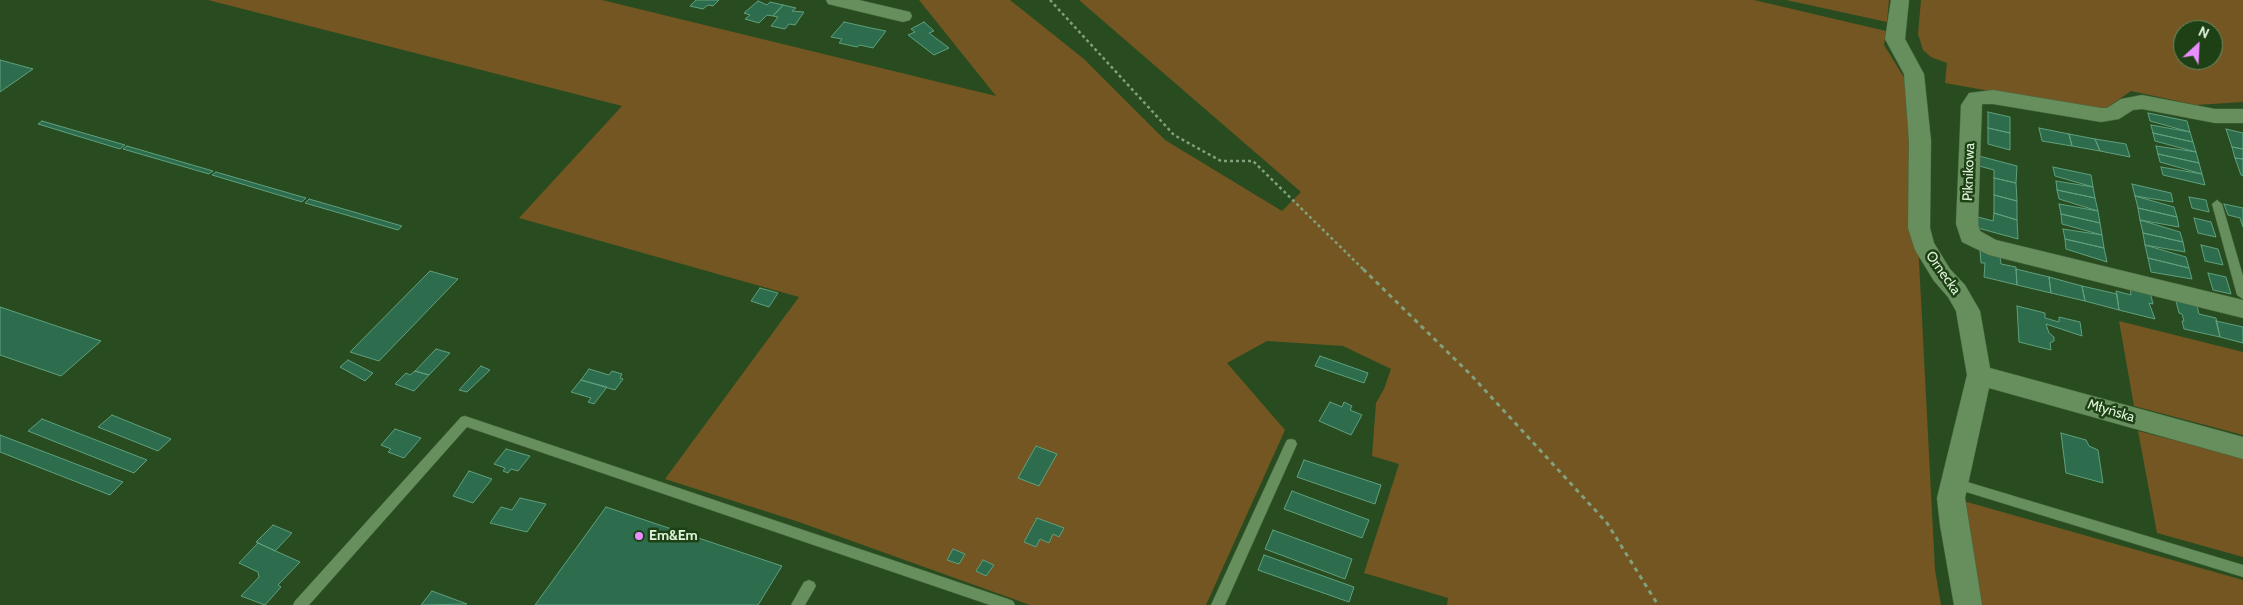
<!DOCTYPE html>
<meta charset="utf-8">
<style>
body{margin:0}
#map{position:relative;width:2243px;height:605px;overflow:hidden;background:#284c1f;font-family:Cabin,sans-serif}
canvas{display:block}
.north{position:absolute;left:2173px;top:20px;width:50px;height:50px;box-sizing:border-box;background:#1d4114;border:1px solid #6b8963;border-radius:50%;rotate:25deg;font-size:14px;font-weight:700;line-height:20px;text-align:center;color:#dff4da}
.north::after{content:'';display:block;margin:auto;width:18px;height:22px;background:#e98efe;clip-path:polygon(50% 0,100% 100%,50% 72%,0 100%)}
</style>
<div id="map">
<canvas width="2243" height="605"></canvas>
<div class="north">N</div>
</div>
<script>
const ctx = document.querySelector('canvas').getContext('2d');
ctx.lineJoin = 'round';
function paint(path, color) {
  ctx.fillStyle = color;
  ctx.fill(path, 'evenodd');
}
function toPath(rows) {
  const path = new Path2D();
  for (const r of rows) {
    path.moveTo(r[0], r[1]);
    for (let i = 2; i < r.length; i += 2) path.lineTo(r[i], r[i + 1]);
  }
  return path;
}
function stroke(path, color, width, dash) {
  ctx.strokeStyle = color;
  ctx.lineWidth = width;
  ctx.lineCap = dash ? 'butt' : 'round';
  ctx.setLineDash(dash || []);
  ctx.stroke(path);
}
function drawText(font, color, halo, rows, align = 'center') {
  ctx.font = font + ' Cabin,sans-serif';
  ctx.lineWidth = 5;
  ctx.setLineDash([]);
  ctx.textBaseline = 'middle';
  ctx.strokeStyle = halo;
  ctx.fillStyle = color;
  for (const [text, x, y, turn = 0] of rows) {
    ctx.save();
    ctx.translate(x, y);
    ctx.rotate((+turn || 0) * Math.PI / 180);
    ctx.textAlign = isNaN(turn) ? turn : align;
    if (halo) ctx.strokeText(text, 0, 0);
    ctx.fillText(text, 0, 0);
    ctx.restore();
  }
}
const green = toPath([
 [208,0,602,0,996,96,919,0,1010,0,1084,59,1165,140,1282,211,1301,192,1079,0,1754,0,1886,31,1884,45,1910,87,1935,570,1941,605,1447,605,1448,598,1364,573,1399,464,1372,456,1376,403,1384,389,1391,369,1343,346,1267,341,1227,363,1285,430,1206,605,1030,605,799,522,665,479,799,297,519,218,622,106],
 [1786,0,1889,0,1887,22],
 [1921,0,2243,0,2243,102,2196,105,2131,91,2105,109,2091,109,1945,83,1947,63,1931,57,1923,50,1918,34],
 [2183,30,2213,30,2213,60,2183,60],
 [2119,321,2243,352,2243,435,2134,406],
 [2138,431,2243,458,2243,557,2157,533],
 [1967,502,2243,580,2243,605,1975,605,1960,506]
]);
const building = toPath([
 [696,0,719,0,713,6,708,5,703,9,690,6,696,0],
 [758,1,767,5,770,2,783,5,773,16,767,15,759,23,745,19,750,15,744,13,758,1],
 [783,5,796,8,792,11,804,12,795,25,789,24,785,29,771,26,778,17,773,16,783,5],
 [844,22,871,28,886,31,873,48,860,45,857,47,839,43,842,39,831,37,844,22],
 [924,22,934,31,929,33,949,48,934,55,908,35,915,32,911,29,924,22],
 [0,60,33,69,0,92,0,60],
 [1988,112,2010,117,2010,133,1988,128,1988,112],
 [2148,113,2187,121,2190,132,2150,121,2148,113],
 [42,121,125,145,120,149,38,124,42,121],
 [2151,125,2190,132,2193,142,2153,133,2151,125],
 [1988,128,2010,133,2010,150,1988,144,1988,128],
 [2039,128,2069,134,2072,146,2042,141,2039,128],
 [2226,129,2243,133,2243,149,2232,147,2226,129],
 [2153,133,2193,142,2196,152,2155,141,2153,133],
 [2069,134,2095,139,2100,151,2072,146,2069,134],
 [2095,139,2126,144,2130,157,2100,151,2095,139],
 [127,146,213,171,209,174,123,149,127,146],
 [2156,146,2196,152,2199,163,2158,154,2156,146],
 [2232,147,2243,149,2243,159,2235,158,2232,147],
 [2158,154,2199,163,2202,174,2160,162,2158,154],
 [1979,156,2017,166,2016,183,1994,178,1994,170,1979,166,1979,156],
 [2235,158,2243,159,2243,176,2241,175,2235,158],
 [2053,167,2091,175,2093,187,2055,176,2053,167],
 [2161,167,2202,174,2205,185,2163,175,2161,167],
 [216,172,306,198,302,202,212,175,216,172],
 [1994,178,2016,183,2017,201,1994,195,1994,178],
 [2056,181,2093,187,2095,198,2057,190,2056,181],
 [2132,184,2171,193,2173,202,2135,196,2132,184],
 [2057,190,2095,198,2098,211,2059,199,2057,190],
 [1994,195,2017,201,2017,220,1994,213,1994,195],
 [2135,196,2174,207,2177,217,2138,208,2135,196],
 [2189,197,2206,200,2209,212,2192,208,2189,197],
 [309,199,402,226,398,230,305,203,309,199],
 [2059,204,2098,211,2100,223,2061,214,2059,204],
 [2224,204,2243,208,2243,227,2240,218,2228,215,2224,204],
 [2138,208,2177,217,2179,227,2140,220,2138,208],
 [1994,213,2017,220,2018,239,1978,228,1978,217,1993,221,1994,213],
 [2061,214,2100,223,2102,235,2062,224,2061,214],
 [2194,218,2211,222,2216,237,2198,233,2194,218],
 [2140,220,2180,232,2183,242,2143,233,2140,220],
 [2063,229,2102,235,2104,248,2065,239,2063,229],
 [2143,233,2183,242,2185,252,2145,245,2143,233],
 [2065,239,2104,248,2107,262,2066,249,2065,239],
 [2145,245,2186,257,2189,268,2148,258,2145,245],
 [2201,245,2218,249,2223,265,2205,261,2201,245],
 [1980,251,2000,256,2001,264,2016,267,2017,285,1984,277,1985,263,1981,263,1980,251],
 [2148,258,2189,268,2192,279,2151,272,2148,258],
 [2016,269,2049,277,2051,293,2017,285,2016,269],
 [430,271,458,279,379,361,350,352,430,271],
 [2208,273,2226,277,2231,294,2213,290,2208,273],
 [2049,277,2082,286,2085,301,2051,293,2049,277],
 [2082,286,2117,294,2119,310,2085,301,2082,286],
 [2130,287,2150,292,2153,304,2149,303,2155,319,2119,310,2116,291,2131,295,2130,287],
 [760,288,778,293,769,307,751,301,760,288],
 [2176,301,2197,306,2199,314,2216,318,2220,337,2184,329,2182,321,2184,321,2182,314,2179,313,2176,301],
 [2017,306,2045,313,2045,318,2059,322,2059,317,2080,322,2082,336,2046,324,2049,333,2054,337,2054,341,2050,343,2051,350,2019,342,2017,306],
 [0,307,101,341,61,376,0,355,0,307],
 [2216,321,2243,327,2243,343,2220,337,2216,321],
 [436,349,450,353,429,375,415,371,436,349],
 [1320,356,1368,373,1364,383,1315,366,1320,356],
 [348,360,373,373,365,381,340,367,348,360],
 [481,366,490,370,467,392,459,390,481,366],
 [589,369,609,375,612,371,622,374,620,378,623,379,615,390,581,380,589,369],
 [415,371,429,375,414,391,395,384,406,373,410,375,415,371],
 [581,380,607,387,594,404,588,402,591,398,571,392,581,380],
 [1330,402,1342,407,1344,402,1352,406,1350,410,1362,415,1351,435,1319,421,1330,402],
 [112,415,171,439,158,451,98,427,112,415],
 [42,419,147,460,134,473,28,431,42,419],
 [395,429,421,438,404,458,388,452,391,449,381,445,395,429],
 [2061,433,2086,440,2089,446,2098,450,2103,483,2066,473,2061,433],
 [0,435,123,482,110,495,0,452,0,435],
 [1036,446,1057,454,1039,486,1018,478,1036,446],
 [506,449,530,456,518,471,511,469,508,473,503,471,505,468,494,464,506,449],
 [1304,460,1381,485,1375,504,1297,477,1304,460],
 [469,471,492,479,473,503,453,496,469,471],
 [1292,491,1369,520,1362,538,1284,509,1292,491],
 [520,498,546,504,527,532,490,523,501,507,512,510,520,498],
 [606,507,782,566,758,605,535,605,606,507],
 [1037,518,1064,528,1059,537,1053,534,1049,543,1040,539,1036,547,1024,542,1037,518],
 [273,525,292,533,275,551,256,542,273,525],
 [1273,530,1352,559,1345,579,1265,549,1273,530],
 [258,543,300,562,278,585,281,587,265,605,241,596,259,577,258,572,239,563,258,543],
 [953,549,965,554,959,564,947,560,953,549],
 [1264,555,1354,587,1349,602,1258,570,1264,555],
 [983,560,994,565,986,576,976,571,983,560],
 [432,591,467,604,421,605,432,591]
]);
const pathFar1 = toPath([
 [1050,0,1174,135,1221,161,1253,161,1365,271]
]);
const path = toPath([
 [1363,269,1471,375,1607,523,1658,605]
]);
const service = toPath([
 [2217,200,2222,204,2243,276,2243,299,2237,295,2212,204,2217,200],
 [465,416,1008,599,1013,601,1015,605,990,605,467,427,309,605,293,605,295,601,461,417,465,416],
 [1291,439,1295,440,1297,444,1225,605,1211,605,1285,444,1287,440,1291,439],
 [1954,478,2243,565,2243,577,1950,487,1948,483,1950,479,1954,478],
 [809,580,814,582,816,586,805,605,791,605,804,582,809,580]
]);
const minor = toPath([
 [826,0,859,0,910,12,912,16,910,20,903,22,828,4,826,0],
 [1891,0,1909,0,1905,39,1924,74,1931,141,1930,228,1934,243,1950,269,1965,285,1980,311,1990,368,2243,437,2243,459,1989,388,1965,498,1982,605,1954,605,1940,525,1937,498,1967,375,1956,311,1948,297,1934,281,1915,250,1908,228,1909,141,1904,74,1885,39,1891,0],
 [1993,90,2101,108,2107,108,2121,99,2142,95,2215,109,2243,109,2243,123,2215,123,2142,109,2133,110,2119,119,2101,122,1993,104,1982,104,1978,224,1980,231,1996,240,2243,300,2243,318,1989,255,1962,242,1956,224,1961,105,1969,93,1993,90]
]);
const markers = [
 [639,536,5,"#e98efe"]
];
const streetNames = [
 ["Piknikowa",1969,172,-88],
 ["Ornecka",1943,273,55],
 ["Młyńska",2111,411,17]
];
const poiNames = [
 ["Em&Em",649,536]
];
paint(green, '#735622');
paint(building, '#2d6d4e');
stroke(building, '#60a07e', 1);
stroke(service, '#48683f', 1);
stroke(minor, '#48683f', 1);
stroke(pathFar1, '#83a07c', 2.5, [3, 3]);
stroke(path, '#83a07c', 3, [4.5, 4.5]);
paint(service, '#678e5d');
paint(minor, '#678e5d');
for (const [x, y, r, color] of markers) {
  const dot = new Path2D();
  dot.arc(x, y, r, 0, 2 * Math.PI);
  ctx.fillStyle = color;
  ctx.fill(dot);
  stroke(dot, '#1d4114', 2);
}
drawText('14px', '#dff4da', '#1d4114', streetNames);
drawText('bold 14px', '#dff4da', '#1d4114', poiNames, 'left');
</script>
